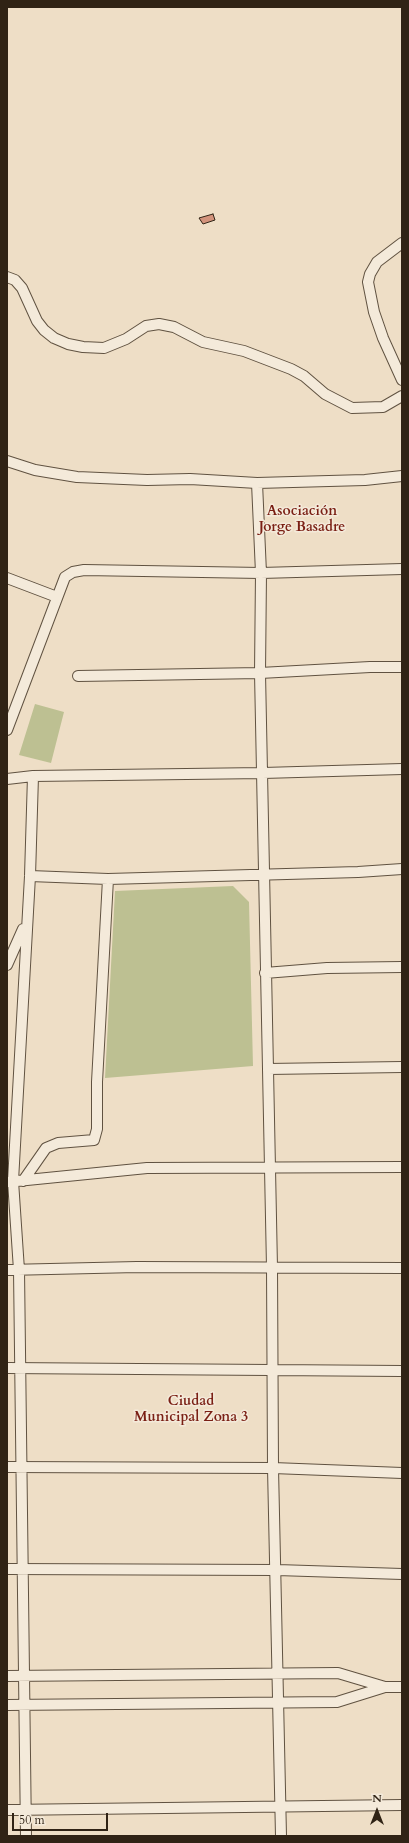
<!DOCTYPE html>
<meta charset="utf-8">
<style>
body{margin:0}
#map{position:relative;width:409px;height:1843px;overflow:hidden;background:#eedec6;font-family:Cardo,serif}
canvas{display:block}
.frame{position:absolute;inset:0;border:8px solid #302315;pointer-events:none}
.north{position:absolute;left:357px;top:1791px;width:40px;height:40px;-webkit-text-stroke:3px #f4eada;paint-order:stroke;rotate:0deg;font-size:11px;font-weight:700;line-height:16px;text-align:center;color:#302315}
.north::after{content:'';display:block;margin:auto;width:14px;height:18px;background:#302315;clip-path:polygon(50% 0,100% 100%,50% 72%,0 100%)}
.scale{position:absolute;left:12px;top:1813px;width:96px;height:18px;box-sizing:border-box;border:2px solid #302315;border-top:0;padding-left:5px;font-size:12px;line-height:14px;white-space:nowrap;color:#302315;-webkit-text-stroke:3px #f4eada;paint-order:stroke}
</style>
<div id="map">
<canvas width="409" height="1843"></canvas>
<div class="frame"></div>
<div class="north">N</div>
<div class="scale">50 m</div>
</div>
<script>
const ctx = document.querySelector('canvas').getContext('2d');
ctx.lineJoin = 'round';
function paint(path, color) {
  ctx.fillStyle = color;
  ctx.fill(path, 'evenodd');
}
function toPath(rows) {
  const path = new Path2D();
  for (const r of rows) {
    path.moveTo(r[0], r[1]);
    for (let i = 2; i < r.length; i += 2) path.lineTo(r[i], r[i + 1]);
  }
  return path;
}
function stroke(path, color, width, dash) {
  ctx.strokeStyle = color;
  ctx.lineWidth = width;
  ctx.lineCap = dash ? 'butt' : 'round';
  ctx.setLineDash(dash || []);
  ctx.stroke(path);
}
function drawText(font, color, halo, rows, align = 'center') {
  ctx.font = font + ' Cardo,serif';
  ctx.lineWidth = 3;
  ctx.setLineDash([]);
  ctx.textBaseline = 'middle';
  ctx.strokeStyle = halo;
  ctx.fillStyle = color;
  for (const [text, x, y, turn = 0] of rows) {
    ctx.save();
    ctx.translate(x, y);
    ctx.rotate((+turn || 0) * Math.PI / 180);
    ctx.textAlign = isNaN(turn) ? turn : align;
    if (halo) ctx.strokeText(text, 0, 0);
    ctx.fillText(text, 0, 0);
    ctx.restore();
  }
}
const green = toPath([
 [35,704,64,712,51,763,19,755],
 [233,886,249,902,253,1066,105,1078,115,891]
]);
const building = toPath([
 [213,214,215,220,203,224,199,218,213,214]
]);
const street = toPath([
 [402,243,377,262,370,274,368,282,374,312,383,338,402,380],
 [7,277,15,280,22,288,37,321,44,330,54,338,68,344,83,347,104,348,126,339,146,326,159,324,174,327,203,342,244,351,291,369,304,376,325,394,352,408,383,407,402,396],
 [7,461,35,470,77,477,147,480,190,479,257,483,365,480,402,476],
 [257,483,261,573,260,673,272,1267,273,1468,281,1836],
 [7,578,57,597],
 [78,676,260,673,370,667,402,667],
 [7,730,65,577,73,572,84,570,261,573,402,569],
 [7,779,33,776,263,773,402,769],
 [30,876,108,879,358,872,402,869],
 [7,965,23,929],
 [265,973,327,968,402,967],
 [268,1069,402,1067],
 [23,1181,46,1148,58,1143,94,1140,97,1129,97,1082,108,879],
 [7,1182,147,1168,402,1167],
 [7,1270,137,1267,402,1268],
 [7,1368,402,1371],
 [7,1467,273,1468,402,1473],
 [7,1569,277,1570,402,1574],
 [7,1676,338,1673,385,1687],
 [7,1705,337,1702,385,1687,402,1687],
 [7,1810,402,1805],
 [26,1836,19,1270,13,1181,30,876,33,776]
]);
const neighbourhoodNames = [
 ["Asociación",302,512],
 ["Jorge Basadre",302,528],
 ["Ciudad",191,1402],
 ["Municipal Zona 3",191,1418]
];
paint(green, '#bdc092');
paint(building, '#d3937c');
stroke(building, '#302315', 1);
stroke(street, '#605241', 12);
stroke(street, '#f4eada', 10);
drawText('bold 14px', '#7a1f14', '#f4eada', neighbourhoodNames);
</script>
